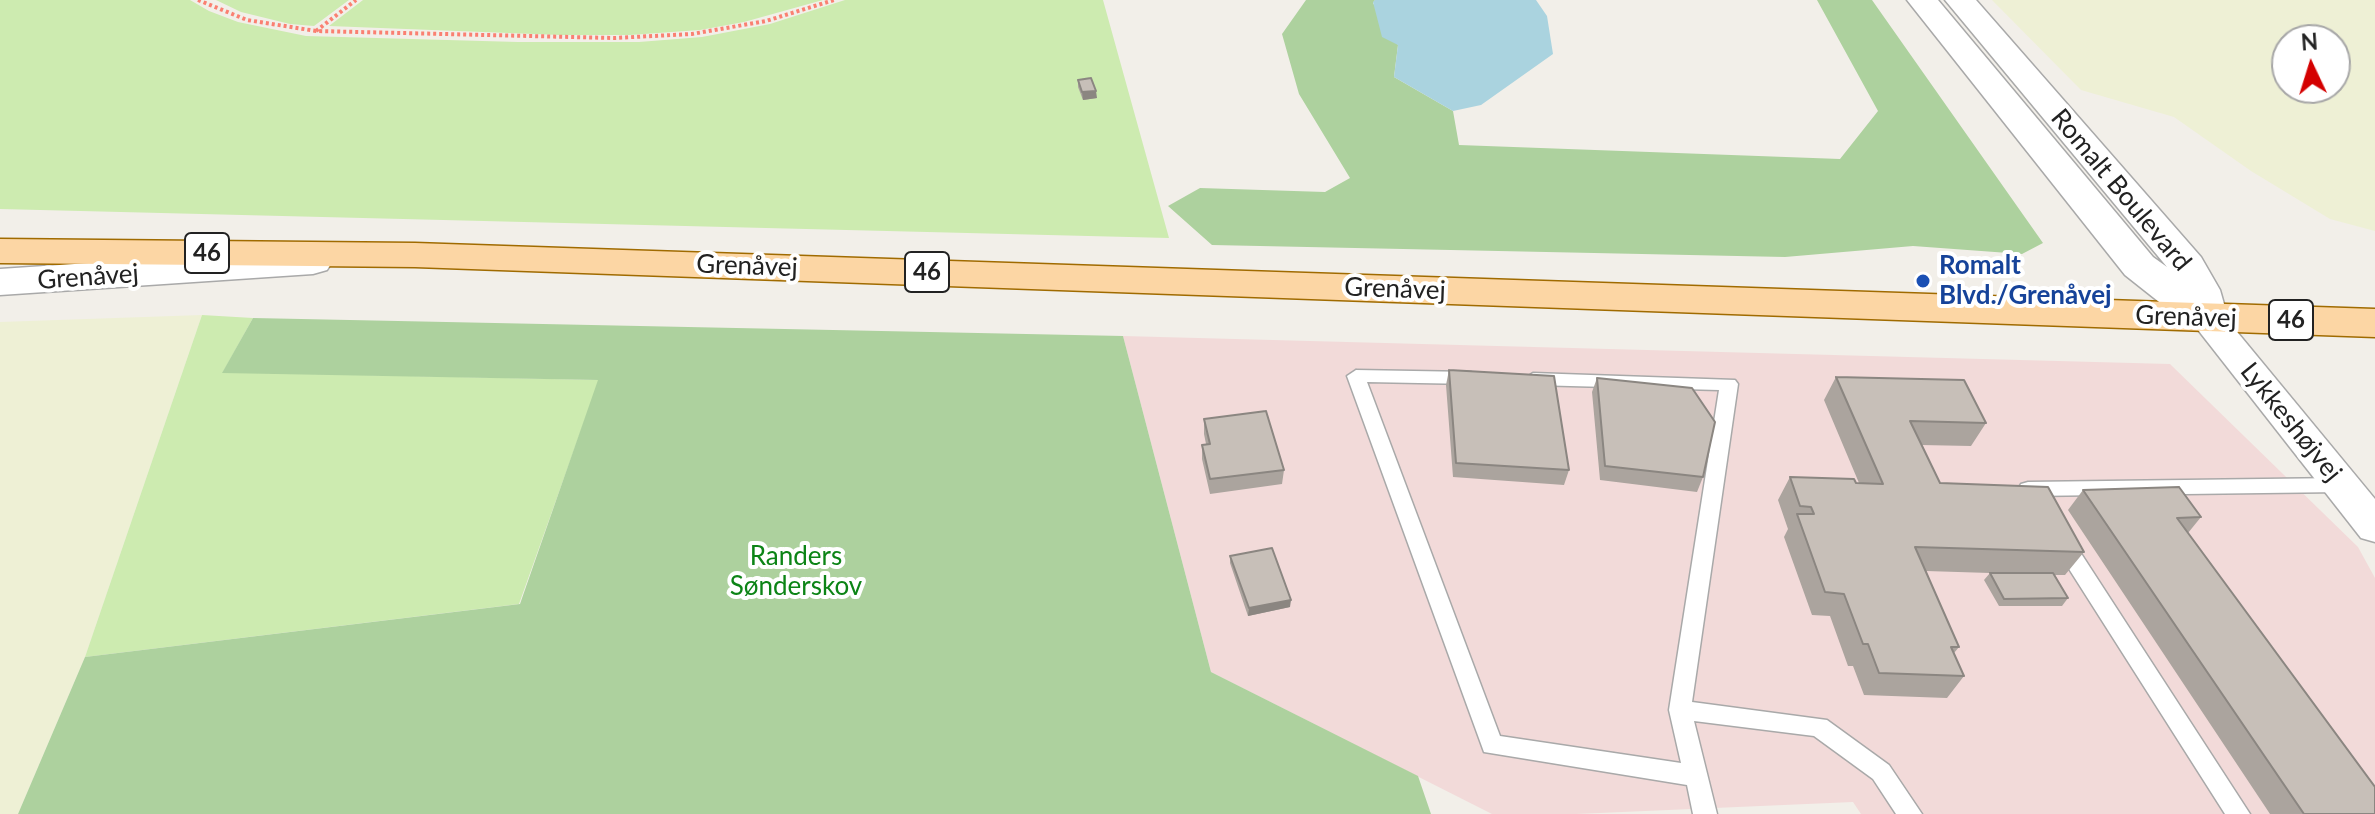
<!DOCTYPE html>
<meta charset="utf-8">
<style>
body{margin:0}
#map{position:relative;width:2375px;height:814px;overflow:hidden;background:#f2efe9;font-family:Lato,sans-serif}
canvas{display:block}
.north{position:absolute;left:2271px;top:24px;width:80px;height:80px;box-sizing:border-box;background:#fff;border:2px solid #a7a7a7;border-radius:50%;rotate:356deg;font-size:22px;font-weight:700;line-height:32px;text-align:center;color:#222}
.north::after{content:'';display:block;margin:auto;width:28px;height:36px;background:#d40000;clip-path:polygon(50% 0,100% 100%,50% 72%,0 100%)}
</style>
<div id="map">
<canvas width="2375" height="814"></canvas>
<div class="north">N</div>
</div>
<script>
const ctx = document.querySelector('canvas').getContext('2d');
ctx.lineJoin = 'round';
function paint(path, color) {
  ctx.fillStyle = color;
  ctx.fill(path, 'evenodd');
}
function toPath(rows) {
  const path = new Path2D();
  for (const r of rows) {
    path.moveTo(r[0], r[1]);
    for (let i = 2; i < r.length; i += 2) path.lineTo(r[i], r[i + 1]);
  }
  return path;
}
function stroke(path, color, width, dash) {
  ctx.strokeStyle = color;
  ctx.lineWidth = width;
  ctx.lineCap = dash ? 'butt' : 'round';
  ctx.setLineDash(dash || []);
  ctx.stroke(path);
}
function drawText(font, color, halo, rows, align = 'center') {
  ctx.font = font + ' Lato,sans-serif';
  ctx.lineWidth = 8;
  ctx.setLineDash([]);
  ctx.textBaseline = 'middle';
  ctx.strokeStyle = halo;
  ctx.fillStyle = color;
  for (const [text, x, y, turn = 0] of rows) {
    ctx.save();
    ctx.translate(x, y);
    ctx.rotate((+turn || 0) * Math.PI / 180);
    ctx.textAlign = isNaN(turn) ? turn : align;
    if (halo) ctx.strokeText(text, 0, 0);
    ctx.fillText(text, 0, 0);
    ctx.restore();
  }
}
const commercial = toPath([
 [1123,336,2170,364,2358,547,2375,578,2375,814,1861,814,1853,802,1576,814,1492,814,1211,672]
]);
const farmland = toPath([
 [1992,0,2375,0,2375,231,2330,219,2251,171,2174,117,2081,90],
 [2335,40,2335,88,2287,88,2287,40],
 [202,315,85,657,18,814,0,814,0,322]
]);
const grass = toPath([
 [0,0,190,0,209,11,238,22,306,36,518,42,639,42,702,37,770,24,845,0,1103,0,1169,238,0,209],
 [216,0,349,0,314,26,290,24,241,12],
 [363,0,823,0,744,22,700,30,630,35,560,35,329,26],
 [202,315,253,318,223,372,599,380,519,604,85,657]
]);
const forest = toPath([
 [1306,0,1375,0,1373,3,1398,45,1394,77,1453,111,1459,145,1840,159,1878,111,1817,0,1872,0,2043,243,2022,254,1913,246,1785,257,1212,245,1168,206,1200,188,1325,192,1350,178,1299,94,1282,34],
 [253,318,1123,336,1211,672,1418,776,1431,814,18,814,85,657,520,604,598,380,222,373]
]);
const water = toPath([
 [1375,0,1536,0,1547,16,1553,54,1481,105,1453,111,1394,77,1398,45,1382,37,1373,2]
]);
const path = toPath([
 [198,0,247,20,316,31,614,38,692,34,766,21,834,0],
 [316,31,356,0]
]);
const service = toPath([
 [1356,370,1471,372,1480,378,1471,384,1367,382,1500,736,1681,763,1669,710,1719,390,1533,385,1524,379,1533,373,1735,380,1738,384,1692,702,1827,720,1889,765,1922,814,1896,814,1873,779,1814,736,1694,721,1717,814,1693,814,1687,785,1484,752,1347,376,1356,370],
 [2342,478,2349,480,2352,485,2349,490,2342,492,2028,496,2021,494,2018,489,2021,484,2028,482,2342,478],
 [2064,536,2071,538,2250,814,2225,814,2057,550,2054,544,2057,538,2064,536]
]);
const minor = toPath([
 [2207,307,2219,310,2375,499,2375,542,2361,538,2195,326,2190,318,2195,310,2207,307]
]);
const tertiary = toPath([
 [1907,0,1938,0,2153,257,2167,267,1945,0,1976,0,2201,257,2220,290,2228,318,2222,328,2207,332,2192,328,2125,275,1907,0],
 [313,248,327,252,333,261,327,270,313,274,0,295,0,269,313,248]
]);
const primary = toPath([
 [0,239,415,243,2375,309,2375,337,415,267,0,263,0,239]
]);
const wall = toPath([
 [1078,80,1097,98,1083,100,1078,87],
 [1449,370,1569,470,1564,485,1453,477,1446,385],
 [1836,377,1986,423,1971,446,1921,445,1940,483,2084,552,2065,575,2055,575,2068,598,2062,606,1999,606,1984,580,1990,573,1926,571,1959,647,1954,653,1964,676,1947,698,1864,695,1853,666,1848,666,1830,616,1812,615,1784,537,1788,529,1778,500,1790,477,1859,483,1824,400],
 [1597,378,1703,477,1697,492,1600,480,1592,392],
 [1204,419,1284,470,1282,484,1210,494,1202,459,1202,445,1206,444,1204,434],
 [2083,490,2201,517,2188,533,2375,814,2270,814,2068,510],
 [1230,556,1290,607,1248,616,1230,563]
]);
const shadedWall = toPath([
 [1096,91,1097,98,1083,100,1082,92],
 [1291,600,1290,607,1248,616,1249,608]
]);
const building = toPath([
 [1091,78,1096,91,1082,92,1078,80,1091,78],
 [1449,370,1554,376,1569,470,1456,463,1449,370],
 [1836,377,1964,380,1986,423,1910,421,1940,483,2048,487,2084,552,1915,547,1959,647,1951,647,1964,676,1879,673,1868,644,1863,644,1844,594,1825,592,1797,514,1814,514,1811,507,1800,506,1790,477,1854,479,1856,483,1883,484,1836,377],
 [1597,378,1692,388,1715,422,1703,477,1605,466,1597,378],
 [1266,411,1284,470,1210,479,1202,445,1210,444,1204,419,1266,411],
 [2179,487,2201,517,2177,518,2375,787,2375,814,2304,814,2083,490,2179,487],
 [1272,548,1291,600,1249,608,1230,556,1272,548],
 [1990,573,2053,573,2068,598,2004,599,1990,573]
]);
const markers = [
 [1923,281,8,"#1a4fb4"]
];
const shields = [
 [207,253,44],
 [927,272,44],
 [2291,320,44]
];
const shieldNames = [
 ["46",207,253],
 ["46",927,272],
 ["46",2291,320]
];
const streetNames = [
 ["Romalt Boulevard",2121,190,50],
 ["Grenåvej",747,266,2],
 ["Grenåvej",88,277,-4],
 ["Grenåvej",1395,289,2],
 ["Grenåvej",2186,317,2],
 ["Lykkeshøjvej",2291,422,51]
];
const transitNames = [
 ["Romalt",1939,266],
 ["Blvd./Grenåvej",1939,296]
];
const parkNames = [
 ["Randers",796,557],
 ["Sønderskov",796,587]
];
paint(commercial, '#f2dad9');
paint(farmland, '#eef0d5');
paint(grass, '#cdebb0');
paint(forest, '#add19e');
paint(water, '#aad3df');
stroke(service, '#a9a9a9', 3);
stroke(minor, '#a9a9a9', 3);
stroke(tertiary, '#a9a9a9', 3);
stroke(primary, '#a06b00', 3);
stroke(path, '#fa8072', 4, [3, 3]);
paint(service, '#fff');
paint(minor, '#fff');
paint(tertiary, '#fff');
paint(primary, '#fcd6a4');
paint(wall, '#aba49e');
paint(shadedWall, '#8b8681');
paint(building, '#c7bfb8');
stroke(building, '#8b8681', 2);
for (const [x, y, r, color] of markers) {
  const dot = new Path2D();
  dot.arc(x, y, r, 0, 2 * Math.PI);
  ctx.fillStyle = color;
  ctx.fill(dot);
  stroke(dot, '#fff', 3);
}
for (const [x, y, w] of shields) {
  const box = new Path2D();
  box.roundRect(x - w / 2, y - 20, w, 40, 6);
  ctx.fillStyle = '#fff';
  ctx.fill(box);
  stroke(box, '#222', 2);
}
drawText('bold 24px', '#222', null, shieldNames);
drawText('26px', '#222', '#fff', streetNames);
drawText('bold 26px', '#164399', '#fff', transitNames, 'left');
drawText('26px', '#0c8416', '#fff', parkNames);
</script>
